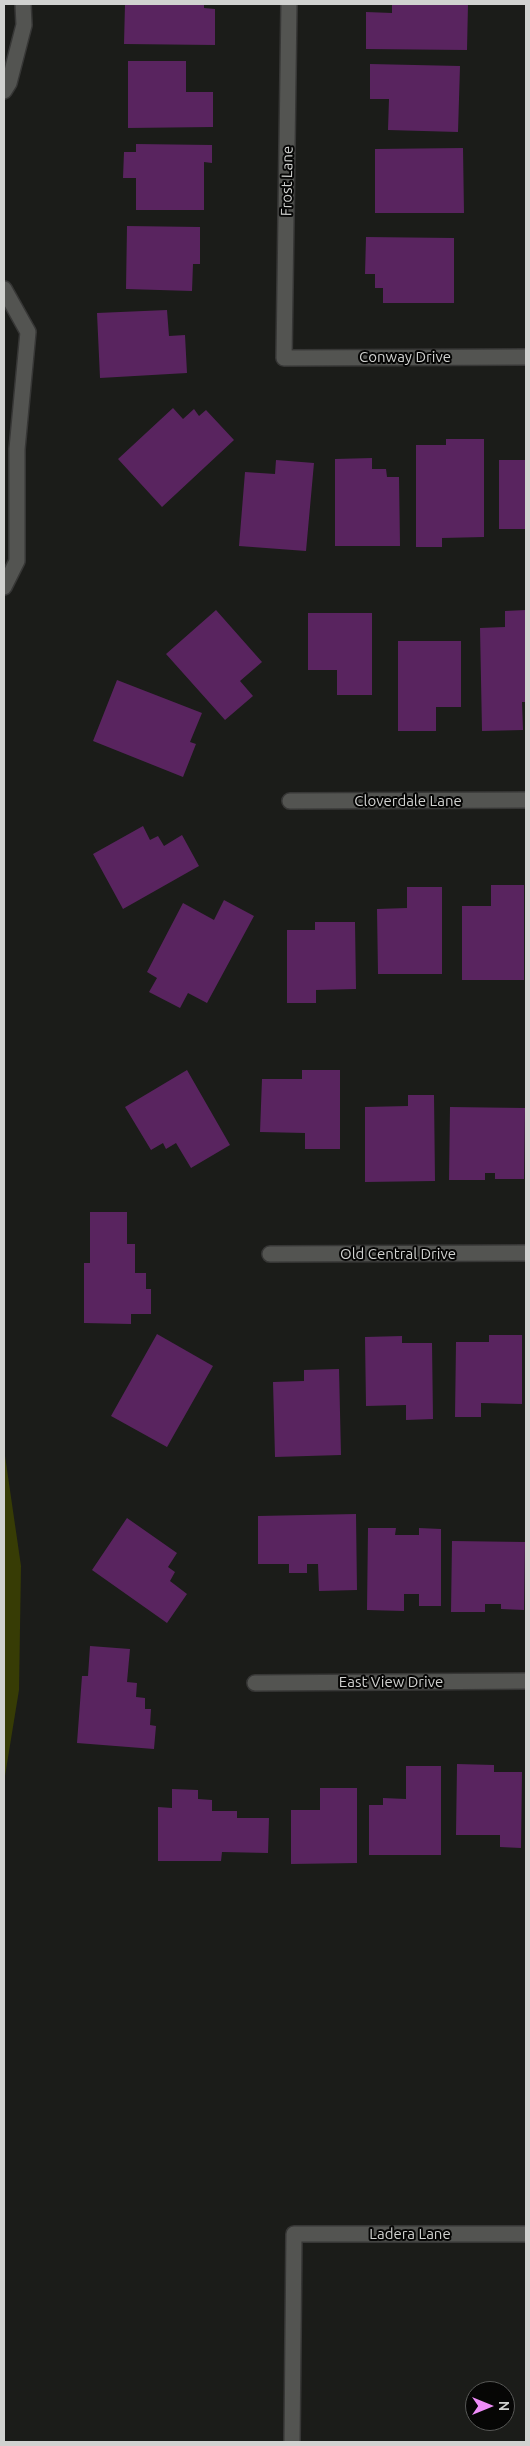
<!DOCTYPE html>
<style>
body{margin:0}
#map{position:relative;width:530px;height:2446px;overflow:hidden;background:#1b1c19;font-family:Ubuntu,sans-serif}
canvas{display:block}
.frame{position:absolute;inset:0;border:5px solid #d1d2d0;pointer-events:none}
.north{position:absolute;left:465px;top:2381px;width:50px;height:50px;box-sizing:border-box;background:#060605;border:1px solid #575856;border-radius:50%;rotate:90deg;font-size:14px;font-weight:700;line-height:20px;text-align:center;color:#d1d2d0}
.north::after{content:'';display:block;margin:auto;width:18px;height:22px;background:#ee8cf8;clip-path:polygon(50% 0,100% 100%,50% 72%,0 100%)}
</style>
<div id="map">
<canvas width="530" height="2446"></canvas>
<div class="frame"></div>
<div class="north">N</div>
</div>
<script>
const ctx = document.querySelector('canvas').getContext('2d');
ctx.lineJoin = 'round';
function paint(path, color) {
  ctx.fillStyle = color;
  ctx.fill(path, 'evenodd');
}
function toPath(rows) {
  const path = new Path2D();
  for (const r of rows) {
    path.moveTo(r[0], r[1]);
    for (let i = 2; i < r.length; i += 2) path.lineTo(r[i], r[i + 1]);
  }
  return path;
}
function stroke(path, color, width, dash) {
  ctx.strokeStyle = color;
  ctx.lineWidth = width;
  ctx.lineCap = dash ? 'butt' : 'round';
  ctx.setLineDash(dash || []);
  ctx.stroke(path);
}
function drawText(font, color, halo, rows, align = 'center') {
  ctx.font = font + ' Ubuntu,sans-serif';
  ctx.lineWidth = 4;
  ctx.setLineDash([]);
  ctx.textBaseline = 'middle';
  ctx.strokeStyle = halo;
  ctx.fillStyle = color;
  for (const [text, x, y, turn = 0] of rows) {
    ctx.save();
    ctx.translate(x, y);
    ctx.rotate((+turn || 0) * Math.PI / 180);
    ctx.textAlign = isNaN(turn) ? turn : align;
    if (halo) ctx.strokeText(text, 0, 0);
    ctx.fillText(text, 0, 0);
    ctx.restore();
  }
}
const green = toPath([
 [4,1449,21,1566,19,1690,4,1782]
]);
const building = toPath([
 [125,4,204,4,204,8,215,9,215,45,124,44],
 [392,4,468,4,467,50,366,49,366,12,392,13],
 [128,61,186,61,186,92,213,92,213,127,128,128],
 [370,64,460,66,458,132,388,130,389,99,370,99],
 [136,144,212,145,212,163,204,162,204,210,136,210,136,178,123,178,124,152,136,152],
 [463,148,464,213,375,213,375,149],
 [127,226,200,227,200,264,193,264,192,291,126,289],
 [366,237,454,238,454,303,383,303,383,288,375,288,375,274,365,274],
 [167,310,169,336,185,335,187,373,100,378,97,313],
 [173,408,183,419,194,409,199,416,206,410,234,440,162,507,118,459],
 [446,439,484,439,484,537,442,538,442,547,416,547,416,445,446,445],
 [372,458,372,469,386,469,387,477,399,477,400,546,335,546,335,459],
 [276,460,314,463,306,551,239,546,245,472,275,474],
 [499,460,526,460,526,529,499,529],
 [216,610,262,662,240,681,253,696,225,720,166,654],
 [526,610,526,702,522,702,523,730,482,731,480,628,505,627,505,611],
 [308,613,372,613,372,695,337,695,337,670,308,670],
 [398,641,461,641,461,707,436,707,436,731,398,731],
 [117,680,202,713,190,742,196,744,183,777,93,741],
 [143,826,150,840,158,836,164,846,182,835,199,866,123,909,93,854],
 [491,885,524,885,524,980,462,980,462,906,491,906],
 [407,887,442,887,442,974,378,974,377,909,407,908],
 [224,900,254,916,207,1003,188,993,180,1008,149,992,157,978,147,972,183,903,214,920],
 [315,922,355,922,356,989,316,990,316,1003,287,1003,287,930,315,930],
 [187,1070,230,1145,191,1168,176,1143,166,1149,163,1143,151,1150,125,1107],
 [302,1070,340,1070,340,1149,305,1149,305,1133,260,1132,262,1079,302,1079],
 [408,1095,434,1095,435,1181,365,1182,365,1107,408,1106],
 [450,1107,525,1108,524,1179,495,1179,495,1173,485,1173,485,1180,449,1180],
 [90,1212,127,1212,127,1244,135,1244,135,1273,146,1273,146,1289,151,1289,151,1314,131,1314,131,1324,84,1323,84,1263,90,1263],
 [157,1334,213,1366,167,1447,111,1416],
 [489,1335,522,1335,522,1404,481,1403,481,1417,455,1417,456,1342,489,1342],
 [402,1336,402,1343,432,1343,433,1419,406,1420,406,1405,366,1406,365,1337],
 [339,1369,341,1455,275,1457,273,1382,304,1381,304,1370],
 [356,1514,357,1590,319,1591,318,1564,307,1564,307,1573,289,1573,289,1564,258,1564,258,1516],
 [127,1518,177,1553,168,1567,175,1572,170,1581,187,1594,167,1623,92,1570],
 [368,1528,396,1528,395,1535,419,1535,419,1528,441,1529,441,1606,419,1606,419,1594,404,1594,404,1611,367,1610],
 [452,1541,525,1542,524,1610,501,1609,501,1604,485,1604,485,1612,451,1612],
 [90,1646,130,1649,127,1682,137,1683,136,1697,145,1698,145,1709,151,1709,150,1725,156,1726,154,1749,77,1743,82,1676,88,1676],
 [457,1764,494,1765,494,1772,522,1772,521,1848,500,1847,500,1835,456,1835],
 [406,1766,441,1766,441,1855,369,1855,369,1805,383,1805,383,1798,406,1799],
 [320,1788,357,1788,357,1863,291,1864,291,1810,320,1810],
 [172,1789,198,1790,198,1799,212,1800,212,1811,237,1811,237,1818,269,1818,268,1853,222,1852,221,1861,158,1861,158,1807,172,1808]
]);
const lane = toPath([
 [4,91,9,83,24,25,23,4],
 [4,289,28,332,17,449,17,561,4,587]
]);
const street = toPath([
 [289,4,284,358,526,357],
 [290,801,526,800],
 [270,1254,526,1253],
 [255,1683,526,1681],
 [292,2442,294,2234,526,2234]
]);
const streetNames = [
 ["Frost Lane",287,181,-89],
 ["Conway Drive",405,357],
 ["Cloverdale Lane",408,801],
 ["Old Central Drive",398,1254],
 ["East View Drive",391,1682],
 ["Ladera Lane",410,2234]
];
paint(green, '#373c05');
paint(building, '#59245f');
stroke(lane, '#373736', 18);
stroke(street, '#373736', 18);
stroke(lane, '#535451', 15);
stroke(street, '#535451', 15);
drawText('15px', '#d1d2d0', '#060605', streetNames);
</script>
